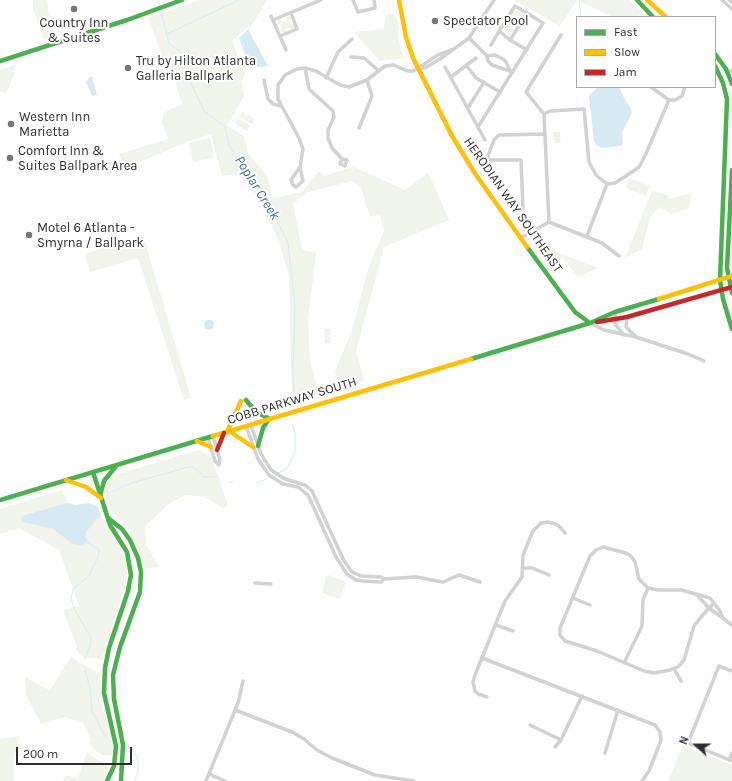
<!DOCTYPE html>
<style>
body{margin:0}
#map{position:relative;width:732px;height:781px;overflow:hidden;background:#fff;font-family:Karla,sans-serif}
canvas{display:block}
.legend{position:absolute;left:576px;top:16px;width:140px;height:72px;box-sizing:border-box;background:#fff;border:1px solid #ababab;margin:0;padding:5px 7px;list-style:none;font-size:12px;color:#2d2d2d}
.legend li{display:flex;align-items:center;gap:8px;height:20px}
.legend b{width:20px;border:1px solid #ababab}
.north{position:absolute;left:676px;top:725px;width:40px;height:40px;-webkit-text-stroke:3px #fff;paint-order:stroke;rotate:291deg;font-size:11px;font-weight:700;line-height:16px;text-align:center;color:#2d2d2d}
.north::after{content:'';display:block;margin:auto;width:14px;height:18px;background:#2d2d2d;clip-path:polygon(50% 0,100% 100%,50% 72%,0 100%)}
.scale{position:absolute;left:16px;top:747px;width:116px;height:18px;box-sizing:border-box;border:2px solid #2d2d2d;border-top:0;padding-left:5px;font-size:12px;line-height:14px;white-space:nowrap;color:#2d2d2d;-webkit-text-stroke:3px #fff;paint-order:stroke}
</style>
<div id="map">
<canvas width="732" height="781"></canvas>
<ul class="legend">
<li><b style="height:5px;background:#4caf50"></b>Fast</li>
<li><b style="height:5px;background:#ffc107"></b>Slow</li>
<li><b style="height:5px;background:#c62828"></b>Jam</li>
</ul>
<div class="north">N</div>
<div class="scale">200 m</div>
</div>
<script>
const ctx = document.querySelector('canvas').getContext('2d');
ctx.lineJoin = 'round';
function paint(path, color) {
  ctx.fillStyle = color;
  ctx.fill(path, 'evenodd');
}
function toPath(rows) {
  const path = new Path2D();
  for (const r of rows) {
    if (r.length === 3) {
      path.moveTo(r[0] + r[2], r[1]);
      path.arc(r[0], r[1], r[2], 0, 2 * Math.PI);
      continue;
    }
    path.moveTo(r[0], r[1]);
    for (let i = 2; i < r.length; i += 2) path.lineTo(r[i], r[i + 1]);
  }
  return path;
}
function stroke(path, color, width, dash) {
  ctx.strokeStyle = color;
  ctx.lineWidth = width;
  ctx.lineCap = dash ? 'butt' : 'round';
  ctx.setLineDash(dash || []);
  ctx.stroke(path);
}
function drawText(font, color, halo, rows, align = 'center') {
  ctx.font = font + ' Karla,sans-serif';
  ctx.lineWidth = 4;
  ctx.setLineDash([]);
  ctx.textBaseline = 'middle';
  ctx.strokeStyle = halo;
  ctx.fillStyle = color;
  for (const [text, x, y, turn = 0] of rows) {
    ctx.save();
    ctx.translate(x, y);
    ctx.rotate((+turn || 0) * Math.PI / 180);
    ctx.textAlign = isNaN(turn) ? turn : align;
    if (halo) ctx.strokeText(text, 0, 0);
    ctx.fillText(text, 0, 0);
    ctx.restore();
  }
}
const green = toPath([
 [33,0,47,0,52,37,44,40,33,10],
 [200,0,267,0,254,22,232,41,245,74,241,82,244,96,227,125,244,137,248,153,267,176,273,198,302,192,319,171,324,176,354,167,405,190,428,173,437,192,449,220,384,247,356,351,364,381,340,387,335,371,351,333,369,266,384,231,380,215,370,217,361,187,352,181,308,192,293,204,302,250,316,253,308,320,310,360,319,394,292,402,289,275,278,239,262,204,238,174,222,176,211,134,189,141,125,168,119,154,168,139,162,123,164,112,182,104,169,61,164,59,148,18],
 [515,0,629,0,646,17,613,17,577,0,560,26],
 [518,10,523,15,509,36,504,28,507,26,514,12],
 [395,14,399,28,398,38,404,58,380,61,354,32,384,29,385,15],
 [289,16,292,19,289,20,291,24,294,24,294,28,291,29,290,27,285,29,286,32,281,32,280,30,282,28,281,25,277,24,278,20,280,19,282,22,287,20,286,17],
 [15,65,14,75,6,93,0,91,0,70],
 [242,112,255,119,252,124,239,117],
 [238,119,250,126,247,131,235,124],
 [553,132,560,132,561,143,554,143],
 [210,138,214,157,193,162,189,143],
 [630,178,650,186,646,196,626,188],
 [652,191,667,195,669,199,691,193,689,208,672,214,659,207,650,217,642,249,625,258],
 [143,235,191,398,184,400,138,258,90,272,85,254],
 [539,245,598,268,578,277,563,258,558,261,550,256,545,260,535,248],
 [324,329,331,329,331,343,325,343],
 [199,450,212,458,228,506,223,508,204,497,186,495,170,503,145,526,146,545,159,567,145,569,137,545,130,532,113,513,106,498,106,485,115,475],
 [62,490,67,503,25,515,22,522,53,529,71,543,85,537,86,532,101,515,124,553,127,568,126,583,102,659,88,658,82,656,76,649,77,646,63,610,79,606,59,550,19,528,0,534,0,509],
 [328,575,346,582,341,597,339,599,322,593,326,576],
 [71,656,79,663,97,672,100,675,102,705,112,737,113,753,111,756,103,755,96,751,90,743,91,739,83,723,65,717,41,724,26,695,25,677,50,691],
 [20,736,14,757,14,781,0,781,0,739],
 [683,746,732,765,732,781,668,781],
 [87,752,91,756,109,766,103,781,63,781,66,775,78,779]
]);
const water = toPath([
 [248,29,268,66,250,68,239,38],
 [90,77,92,77,97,95,92,96,86,82],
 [598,87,619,87,626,102,631,109,632,113,622,132,623,145,620,146,602,148,596,145,594,141,589,96],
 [209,325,5],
 [67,503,76,505,89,503,98,507,101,515,86,532,85,537,88,540,82,546,71,543,53,529,22,522,21,518,25,515]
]);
const stream = toPath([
 [158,0,160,6],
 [579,0,581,17],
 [161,11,169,44,180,51,180,60,204,111,225,127,229,145,275,217,288,243,295,306,293,370,294,399],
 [167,34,239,0],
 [278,473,287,469,295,452,295,433,292,424],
 [229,482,233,482],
 [256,483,267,479],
 [108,493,132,483,188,467,194,467,204,477,217,477],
 [85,659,91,643,91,638,74,608,71,599,73,589,88,577,98,557,99,550,87,542],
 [84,667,90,688,92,711,107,740],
 [129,747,132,749,138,759,138,771,135,781]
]);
const street = toPath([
 [353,0,358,12,375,8,374,0],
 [722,0,732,9],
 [729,0,732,2],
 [271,16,286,50],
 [273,20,321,0],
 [280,36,297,29,291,13],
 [469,38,487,56,488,61,492,65,513,72],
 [510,40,527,50],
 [491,45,499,31,510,40,527,13,515,6,499,31],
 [487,56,495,55,503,59,506,62,510,71],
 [351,57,364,58,378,70],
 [466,65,476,78,500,92],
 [445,67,485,140],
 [305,68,309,89,333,111,334,117,328,130,328,138,332,148,342,159,347,160,345,166,340,164,342,159],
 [418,68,425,68,440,59,469,38,494,0],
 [728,73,732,70],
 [451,77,476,58],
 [326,78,338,52,352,39],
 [264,80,268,99,273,104,281,106],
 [669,100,675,100,682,96,685,87],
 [468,108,484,82],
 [544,114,550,111,584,109,589,162,596,175,607,184],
 [478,127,543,23,527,13],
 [359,128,372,96,367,80],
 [300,167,303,181,296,187,293,185,291,180,300,167,303,149,299,138,278,99,278,85,285,75,297,69,305,68,316,71,340,85,349,87,367,80,385,66,394,65,407,71,413,71,438,55,454,49],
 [607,184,615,183,635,170,639,167,645,156,669,100,651,87],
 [523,209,521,160,488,160,488,156,494,140,499,135,545,134],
 [549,222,544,114,526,92,561,35],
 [549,222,602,243,619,256],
 [587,236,607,184],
 [521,238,549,222],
 [615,312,615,324,624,335],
 [627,317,626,327,635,336],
 [590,323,604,330,636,337,688,354,704,361],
 [251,425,261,454,271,470,285,479,305,485,312,491,344,561,352,572,361,576,381,577,384,579,416,577,443,582,459,575,480,582],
 [246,426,258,459,269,475,283,484,298,487,308,495,336,557,347,574,356,580,363,581,381,582,384,579],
 [213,436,220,460,219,465],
 [208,438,215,461,219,465],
 [523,568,532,568,549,575],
 [255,583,271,584],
 [696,594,710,598,720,611,723,618],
 [573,598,590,605],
 [714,603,709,608,701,617,694,626,684,660,678,667,670,670,654,673,644,671,597,651,565,641,560,635,560,628,590,556,596,550,603,547,626,553,631,556,635,562,639,579,648,588,658,590,681,590,696,594,709,608,732,625],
 [496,625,513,631],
 [482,658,655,725,660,732,661,740,649,771,642,781],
 [624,663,642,626,643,600,648,588],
 [674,669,681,681],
 [732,671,719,666,688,743,732,761],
 [487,697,478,694,475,691,473,682,475,675,505,601,522,577,523,555,533,531,541,523,548,522,558,525,565,533],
 [235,710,292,732,304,739,317,750,332,758,375,775,414,781],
 [530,725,561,740],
 [555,747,561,740,582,696],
 [605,753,618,710],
 [729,760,732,753],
 [209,774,225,781],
 [206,781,238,703,243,681]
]);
const fast = toPath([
 [637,0,653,17],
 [715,54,726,69,732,84],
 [0,61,127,20,182,0],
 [715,66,723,83,727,99,720,280,723,299,732,329],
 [732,170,727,268,732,293],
 [527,247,575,312,590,323],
 [471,359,590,323,615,312,659,299],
 [246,400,256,412,270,419],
 [258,446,263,428,268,420],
 [93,472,110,525,127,552,131,575,128,591,109,648,105,668,104,693,116,746,114,766,107,781],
 [100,496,104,481,116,466],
 [0,500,213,436],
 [108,518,122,529,130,540,138,558,141,572,140,592,120,647,113,675,114,699,123,745,121,781]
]);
const slow = toPath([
 [399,0,406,37,413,58,452,136,476,175,527,247],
 [647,0,666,17],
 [659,299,732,276],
 [229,431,253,447],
 [227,432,241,401],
 [213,436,471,359],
 [197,441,211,447],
 [66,480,86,487,101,498]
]);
const jam = toPath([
 [597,322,627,317,732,287],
 [217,450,224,433]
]);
const markers = [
 [74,9,4,"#767676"],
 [435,21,4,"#767676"],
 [128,68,4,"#767676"],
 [11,124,4,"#767676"],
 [10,158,4,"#767676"],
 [29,235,4,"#767676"]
];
const poiNames = [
 ["Spectator Pool",443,21],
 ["Country Inn",74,23,"center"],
 ["& Suites",74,38,"center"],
 ["Tru by Hilton Atlanta",136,61],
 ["Galleria Ballpark",136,76],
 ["Western Inn",19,117],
 ["Marietta",19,132],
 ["Comfort Inn &",18,151],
 ["Suites Ballpark Area",18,166],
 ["Motel 6 Atlanta -",37,228],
 ["Smyrna / Ballpark",37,243]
];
const streetNames = [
 ["HERODIAN WAY SOUTHEAST",513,205,55],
 ["COBB PARKWAY SOUTH",292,401,-17]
];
const waterNames = [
 ["Poplar Creek",257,188,58]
];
paint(green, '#f0f4eb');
paint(water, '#d7e9f2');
stroke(stream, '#d7e9f2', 1);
stroke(street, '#d2d2d2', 3.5);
stroke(fast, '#4caf50', 4.5);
stroke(slow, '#ffc107', 4.5);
stroke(jam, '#c62828', 4.5);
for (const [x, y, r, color] of markers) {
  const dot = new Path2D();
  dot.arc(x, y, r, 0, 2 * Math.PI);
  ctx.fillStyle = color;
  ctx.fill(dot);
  stroke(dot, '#fff', 1.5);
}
drawText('13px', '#2d2d2d', '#fff', poiNames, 'left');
drawText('13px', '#2d2d2d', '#fff', streetNames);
drawText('italic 14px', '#3a7391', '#fff', waterNames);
</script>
